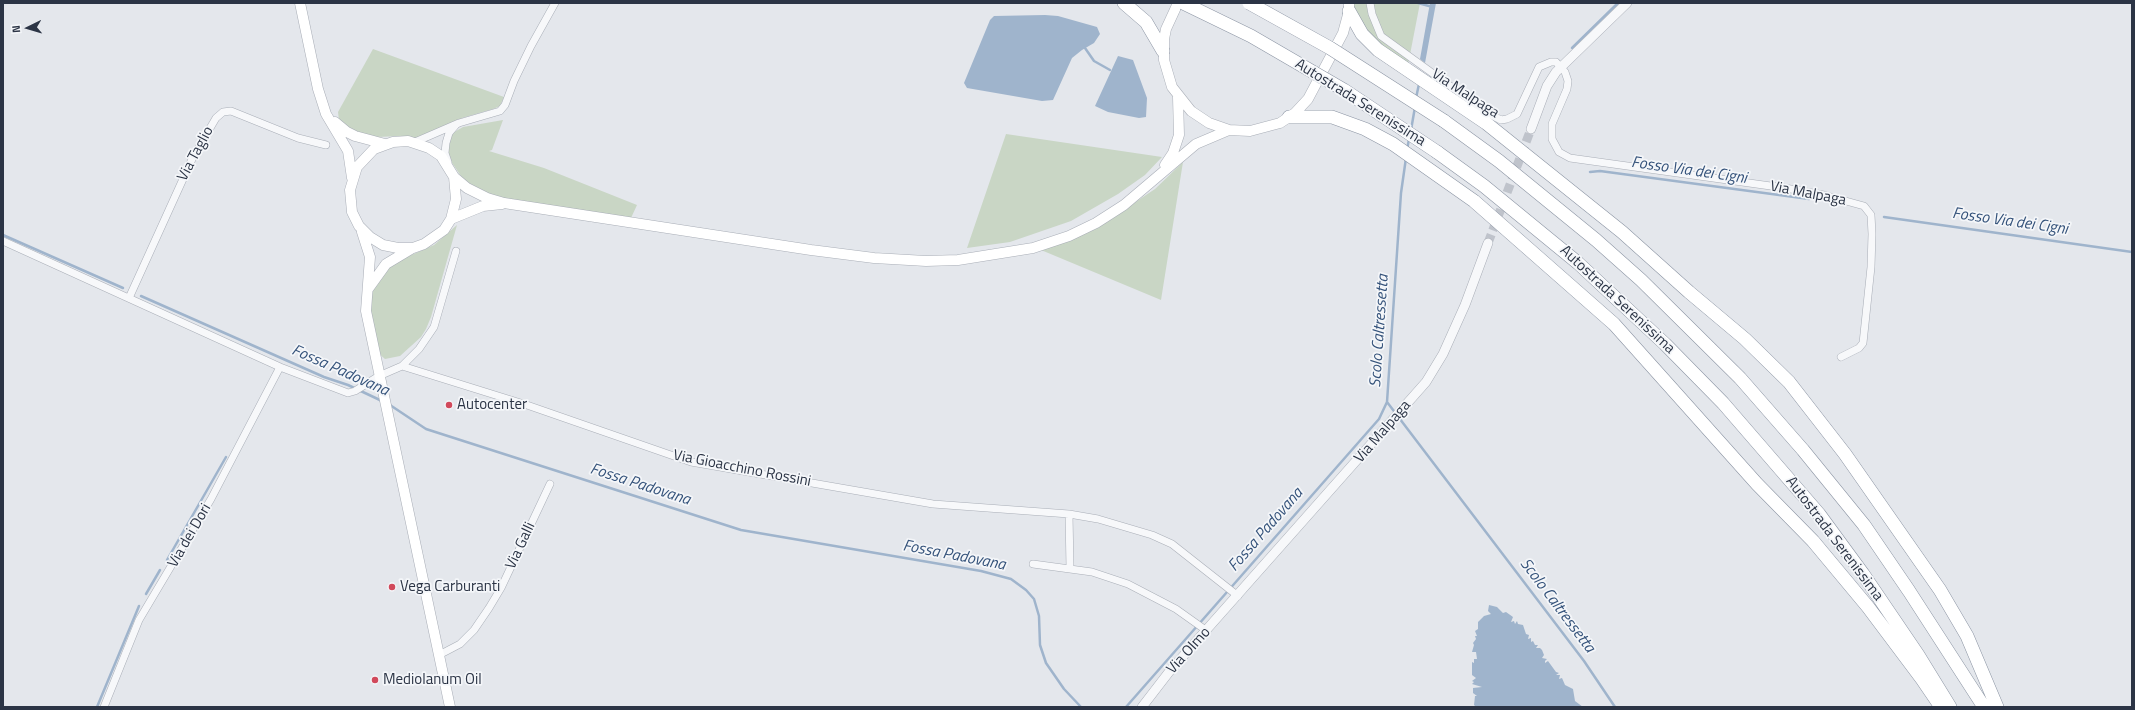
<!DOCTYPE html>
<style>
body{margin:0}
#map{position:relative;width:2135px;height:710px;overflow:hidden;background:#e4e7ec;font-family:"Titillium Web",sans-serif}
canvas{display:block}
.frame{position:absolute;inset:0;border:4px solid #2b3445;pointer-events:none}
.north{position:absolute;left:8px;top:8px;width:40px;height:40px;-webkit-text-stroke:3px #f4f6f9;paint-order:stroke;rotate:265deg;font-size:11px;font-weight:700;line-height:16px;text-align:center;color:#2b3445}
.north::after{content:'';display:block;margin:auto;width:14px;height:18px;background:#2b3445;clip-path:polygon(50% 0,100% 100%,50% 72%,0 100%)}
</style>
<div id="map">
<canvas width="2135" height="710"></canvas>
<div class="frame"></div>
<div class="north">N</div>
</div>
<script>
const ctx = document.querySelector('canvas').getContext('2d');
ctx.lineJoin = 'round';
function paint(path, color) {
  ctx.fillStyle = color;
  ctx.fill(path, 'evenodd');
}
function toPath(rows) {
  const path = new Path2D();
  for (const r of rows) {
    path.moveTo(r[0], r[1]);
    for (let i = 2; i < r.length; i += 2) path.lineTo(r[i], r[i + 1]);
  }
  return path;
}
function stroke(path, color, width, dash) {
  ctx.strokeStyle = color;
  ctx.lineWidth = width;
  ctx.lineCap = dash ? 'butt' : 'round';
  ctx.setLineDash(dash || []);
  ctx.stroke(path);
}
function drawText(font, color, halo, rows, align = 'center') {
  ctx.font = font + ' "Titillium Web",sans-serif';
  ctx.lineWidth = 3.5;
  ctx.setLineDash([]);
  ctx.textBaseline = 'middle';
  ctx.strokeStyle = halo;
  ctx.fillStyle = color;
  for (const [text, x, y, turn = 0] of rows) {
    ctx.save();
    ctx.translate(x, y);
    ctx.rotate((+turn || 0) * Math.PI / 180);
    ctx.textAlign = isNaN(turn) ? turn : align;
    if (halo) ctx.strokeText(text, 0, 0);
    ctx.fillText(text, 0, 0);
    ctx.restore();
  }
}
const green = toPath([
 [1353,3,1420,3,1407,70,1379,49,1355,12],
 [373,49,504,97,500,106,493,109,462,118,438,132,416,139,402,136,376,137,356,133,339,120,338,112],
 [503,120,492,150,489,151,544,168,637,205,631,218,507,200,484,195,465,182,448,157,448,142,451,134,463,127],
 [1006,134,1162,157,1145,175,1118,194,1071,221,1010,242,967,248],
 [1183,162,1161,300,1041,250,1116,215,1155,189],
 [457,225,431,317,426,329,421,337,400,356,385,359,377,352,369,302,377,280,383,271,400,260,434,245]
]);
const water = toPath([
 [1430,3,1436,3,1425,63,1420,59],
 [1045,15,1058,16,1097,27,1100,34,1094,43,1082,50,1072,58,1053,100,1042,101,967,88,964,83,990,20,994,16],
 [1118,56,1133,60,1147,98,1146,117,1139,118,1108,112,1095,106],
 [1489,605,1497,607,1503,613,1506,612,1513,617,1511,622,1514,621,1515,624,1517,621,1518,624,1523,625,1526,634,1529,635,1528,639,1531,638,1531,642,1533,641,1535,645,1538,645,1536,648,1540,648,1542,650,1544,655,1542,658,1547,659,1545,661,1545,663,1548,661,1556,672,1559,673,1556,675,1560,675,1559,679,1562,678,1565,685,1573,689,1575,701,1583,707,1476,707,1474,705,1475,696,1477,696,1473,693,1473,688,1482,687,1472,684,1474,682,1472,681,1476,678,1472,675,1472,662,1474,663,1474,659,1477,659,1476,652,1472,652,1474,645,1473,643,1476,639,1475,636,1477,636,1475,631,1478,629,1478,622,1484,616,1491,614,1488,611]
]);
const stream = toPath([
 [1418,3,1429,6],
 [1085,48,1094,61,1110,70],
 [1572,48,1618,3],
 [1416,98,1419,84],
 [1411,130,1415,107],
 [1407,150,1409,139],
 [1406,158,1401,193,1387,402,1584,661,1615,707],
 [1590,172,1600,171,1809,199],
 [1884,217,2132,252],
 [3,235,123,288],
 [141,296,324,377,348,385,382,401],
 [390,405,426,429,741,530,981,571,1011,579,1026,590,1034,599,1039,616,1040,645,1046,663,1064,689,1081,707],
 [167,560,226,457],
 [146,594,160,570],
 [97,707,139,606],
 [1126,707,1379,419,1387,402]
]);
const tertiaryTunnel = toPath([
 [1488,243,1531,129]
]);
const minor = toPath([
 [1370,3,1372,14,1381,36,1489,114,1501,120,1507,119,1517,114,1539,67,1551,62,1556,62,1565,72,1568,81,1567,89,1552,124,1552,139,1559,152,1570,158,1785,188,1824,195,1864,206,1871,215,1872,234,1871,267,1863,343,1859,348,1841,357],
 [415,142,459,123,500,111,505,105,514,81,531,46,555,3],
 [448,162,445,153,446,143,449,133,455,126],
 [3,241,280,367,348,393,355,391,379,376,402,366,524,404,691,462,933,504,1069,514,1098,519,1152,535,1172,544,1238,596],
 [129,298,193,157,216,118,223,112,231,111,298,138,326,145],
 [402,366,419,349,434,327,456,251],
 [1069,514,1070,568],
 [1033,564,1092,572,1128,584,1176,609,1207,631],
 [439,655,460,644,474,630,489,608,501,588,550,484],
 [104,707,139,620,211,499,280,367]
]);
const tertiary = toPath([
 [1531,129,1547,86,1556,72,1627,3],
 [1142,707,1169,672,1426,382,1443,354,1465,305,1488,243]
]);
const secondary = toPath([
 [300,3,318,89,326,114,348,151,352,178],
 [1178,3,1166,29,1164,39,1164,60,1172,87,1191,111,1209,123,1229,130,1250,131,1280,123,1295,113,1308,99,1343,33,1349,11,1349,3],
 [335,122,347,132,355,136,385,144],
 [1165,165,1173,153,1179,135,1178,97],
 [454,177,456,199,451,219,444,230,424,244,413,248,398,248,383,245,370,237,359,226,352,212,350,190,357,167,374,149,393,142,408,141,429,148,441,156,454,177,467,188,487,198,504,203,811,250,874,258,926,261,958,260,1033,248,1069,236,1096,223,1124,205,1196,144,1229,130],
 [451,219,483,206,502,204],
 [362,232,370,257,366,311,450,707],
 [368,289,386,264,411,249]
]);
const motorway = toPath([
 [1124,3,1146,22,1163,51],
 [1349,11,1362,34,1378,50,1486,123,1622,232,1689,292,1745,339,1789,382,1845,454,1940,590,1967,636,1997,707],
 [1289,117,1332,117,1365,129,1393,144,1474,201,1614,324,1757,484,1813,541,1868,607,1922,679,1941,707],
 [1444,121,1499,161,1596,240,1641,280,1740,378,1803,450,1864,525,1909,591,1984,707],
 [1437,152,1484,186,1578,263,1665,344,1723,403,1819,514,1863,574,1918,655,1950,707]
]);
const motorwayBridge = toPath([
 [1183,3,1251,36,1344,90,1437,152],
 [1249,3,1330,48,1444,121]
]);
const markers = [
 [449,405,4,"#d1495b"],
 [392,587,4,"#d1495b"],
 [375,680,4,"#d1495b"]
];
const streetNames = [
 ["Via Malpaga",1465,94,33],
 ["Autostrada Serenissima",1360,103,32],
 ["Via Taglio",196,154,-62],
 ["Via Malpaga",1808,194,11],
 ["Autostrada Serenissima",1617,300,43],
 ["Via Malpaga",1383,432,-49],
 ["Via Gioacchino Rossini",742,469,11],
 ["Via dei Dori",190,536,-60],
 ["Autostrada Serenissima",1834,539,53],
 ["Via Galli",521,546,-65],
 ["Via Olmo",1189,651,-48]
];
const poiNames = [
 ["Autocenter",457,405],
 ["Vega Carburanti",400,587],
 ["Mediolanum Oil",383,680]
];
const waterNames = [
 ["Fosso Via dei Cigni",1689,171,8],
 ["Fosso Via dei Cigni",2010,222,8],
 ["Scolo Caltressetta",1380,331,-86],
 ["Fossa Padovana",340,371,24],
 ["Fossa Padovana",640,485,18],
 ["Fossa Padovana",1266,530,-49],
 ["Fossa Padovana",954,556,11],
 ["Scolo Caltressetta",1557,606,53]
];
paint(green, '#c9d6c5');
paint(water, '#9fb4cc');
stroke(stream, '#9fb4cc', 2.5);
stroke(tertiaryTunnel, '#bfc3cb', 9, [9, 4.5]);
stroke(minor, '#a9aeb7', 8);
stroke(tertiary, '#a9aeb7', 10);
stroke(secondary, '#a9aeb7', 11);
stroke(motorway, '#8b94a3', 14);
stroke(minor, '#f7f8fa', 7);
stroke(tertiary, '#f7f8fa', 9);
stroke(secondary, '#fff', 10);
stroke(motorway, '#fff', 13);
stroke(motorwayBridge, '#8b94a3', 14, []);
stroke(motorwayBridge, '#fff', 13);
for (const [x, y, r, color] of markers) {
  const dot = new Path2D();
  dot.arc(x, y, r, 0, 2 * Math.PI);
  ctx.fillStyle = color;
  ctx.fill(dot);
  stroke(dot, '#f4f6f9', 1.5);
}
drawText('15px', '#2b3445', '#f4f6f9', streetNames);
drawText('15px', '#2b3445', '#f4f6f9', poiNames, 'left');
drawText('italic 16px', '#34527a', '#f4f6f9', waterNames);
</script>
